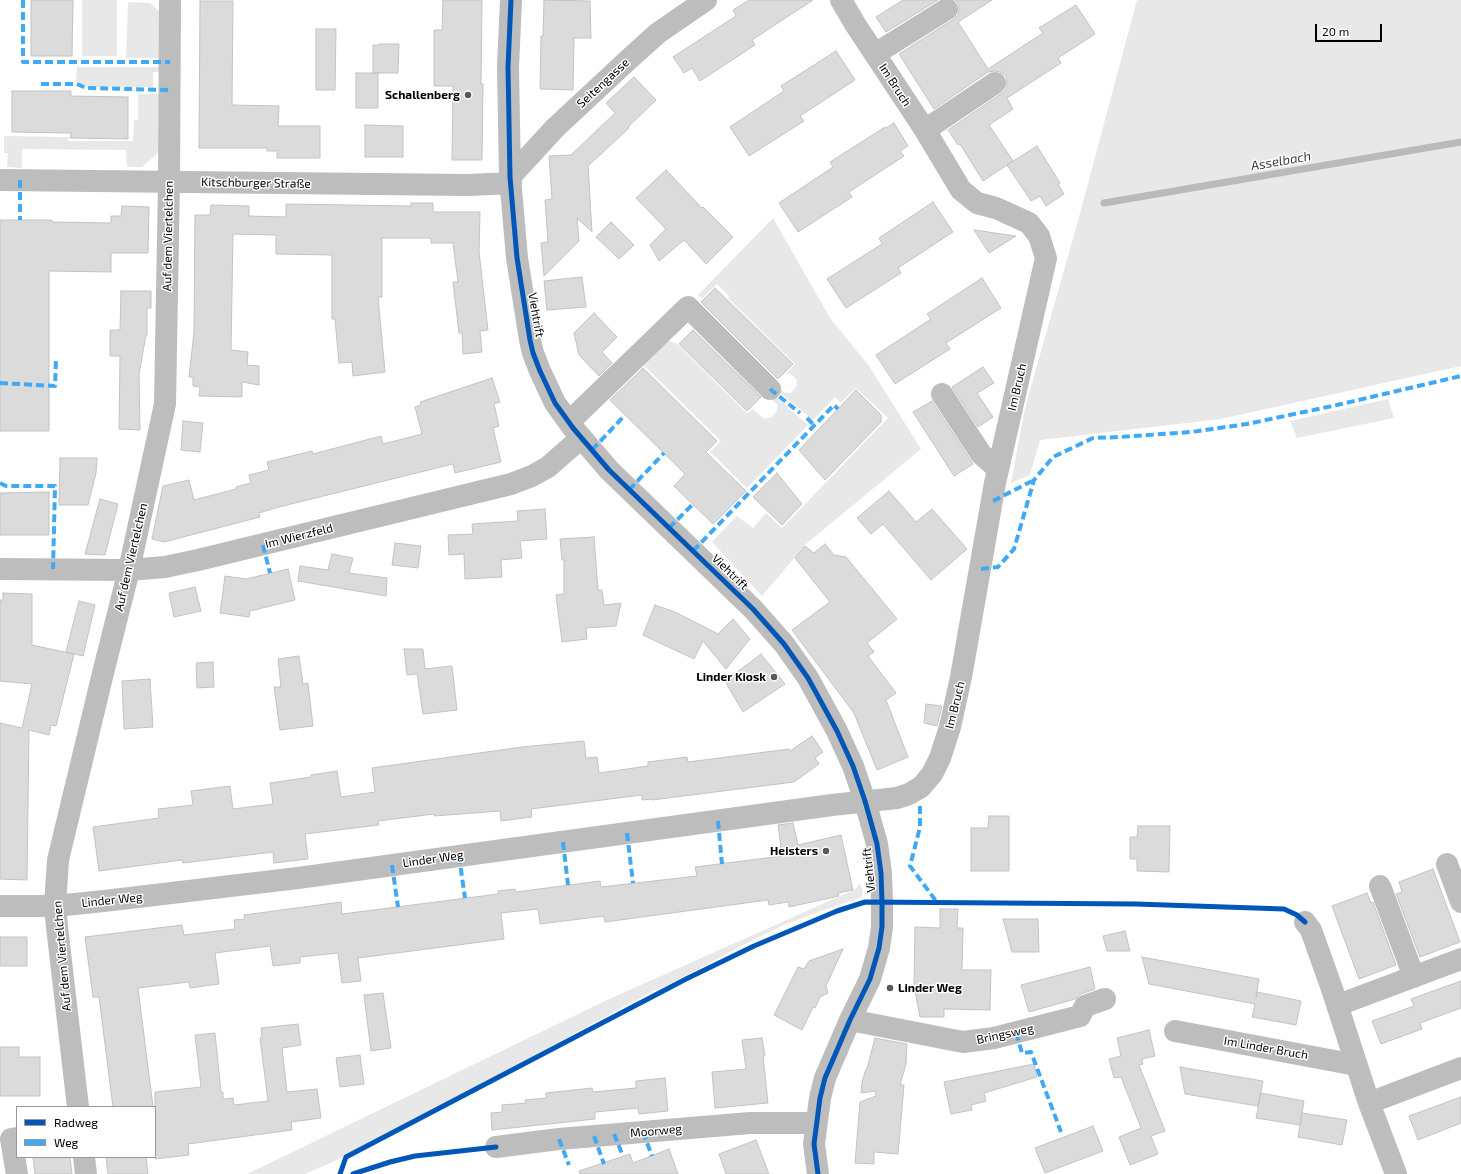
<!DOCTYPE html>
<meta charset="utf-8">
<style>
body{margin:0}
#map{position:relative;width:1461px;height:1174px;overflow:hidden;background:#fff;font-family:"Exo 2",sans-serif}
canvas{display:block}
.legend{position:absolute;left:16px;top:1106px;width:140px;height:52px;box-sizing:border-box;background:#fff;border:1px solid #999;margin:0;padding:5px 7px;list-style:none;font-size:12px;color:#000}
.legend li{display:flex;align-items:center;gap:8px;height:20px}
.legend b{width:20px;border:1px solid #999}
.scale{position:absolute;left:1315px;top:24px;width:67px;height:18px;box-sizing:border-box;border:2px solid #000;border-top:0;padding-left:5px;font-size:12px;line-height:14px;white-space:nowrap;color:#000;-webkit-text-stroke:3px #fff;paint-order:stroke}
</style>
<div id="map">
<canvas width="1461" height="1174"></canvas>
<ul class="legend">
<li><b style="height:5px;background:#0057b8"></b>Radweg</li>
<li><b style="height:5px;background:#3fa9f5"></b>Weg</li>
</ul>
<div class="scale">20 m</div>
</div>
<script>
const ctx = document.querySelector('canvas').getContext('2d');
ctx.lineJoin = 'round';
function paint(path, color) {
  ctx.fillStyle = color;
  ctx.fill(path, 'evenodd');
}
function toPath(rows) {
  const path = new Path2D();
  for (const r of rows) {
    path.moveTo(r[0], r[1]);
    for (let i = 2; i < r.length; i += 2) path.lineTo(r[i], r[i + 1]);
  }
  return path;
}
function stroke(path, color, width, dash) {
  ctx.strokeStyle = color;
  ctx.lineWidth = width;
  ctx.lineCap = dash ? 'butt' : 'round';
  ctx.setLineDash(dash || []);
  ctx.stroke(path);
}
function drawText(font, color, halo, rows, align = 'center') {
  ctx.font = font + ' "Exo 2",sans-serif';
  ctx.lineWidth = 3;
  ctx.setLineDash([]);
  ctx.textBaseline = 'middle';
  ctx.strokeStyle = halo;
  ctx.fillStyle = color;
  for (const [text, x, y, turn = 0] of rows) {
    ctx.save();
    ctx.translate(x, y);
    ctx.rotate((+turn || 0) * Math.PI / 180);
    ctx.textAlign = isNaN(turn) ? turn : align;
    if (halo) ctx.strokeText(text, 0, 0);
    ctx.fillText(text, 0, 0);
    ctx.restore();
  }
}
const green = toPath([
 [82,0,117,0,117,56,82,56],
 [1137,0,1461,0,1461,366,1221,419,1040,440,1030,475,1011,483,1025,408,1079,217],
 [128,2,150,3,159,11,159,58,126,58],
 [77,67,159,67,159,72,153,72,153,87,89,87,76,82],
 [138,94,159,94,159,152,142,167,127,167,126,150,22,149,22,168,7,167,8,153,4,153,4,136,69,137,68,141,133,141,134,120,138,120],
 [773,218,830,318,869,366,921,449,806,544,762,596,712,542,737,516,753,528,766,513,782,528,888,418,856,388,841,403,835,397,813,420,773,387,777,386,785,393,791,393,796,387,797,380,791,374,786,374,795,364,728,298,729,296,717,284,702,298,698,295],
 [665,339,677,344,747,413,753,409,764,419,772,417,776,412,778,405,766,395,770,391,808,425,747,488,710,452,721,441,641,363],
 [1388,399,1394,418,1297,438,1290,421],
 [860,884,863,892,862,897,815,913,782,926,745,944,668,985,653,991,395,1131,326,1165,305,1174,247,1174,607,1000,854,890]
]);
const stream = toPath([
 [1104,203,1461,142]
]);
const building = toPath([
 [31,0,73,0,72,56,31,56,31,0],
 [443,0,482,0,481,84,483,84,482,160,452,160,453,86,434,86,434,30,442,30,443,0],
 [544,0,590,1,591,38,574,38,573,90,540,89,541,36,543,36,544,0],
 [749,0,813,0,752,40,755,45,700,81,692,68,684,73,673,57,736,16,733,10,749,0],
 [903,0,938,0,886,32,876,17,903,0],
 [955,0,992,0,958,22,988,69,1043,33,1039,28,1076,5,1095,34,1058,58,1061,63,1007,98,1013,109,989,125,1013,161,983,181,960,144,958,145,948,130,1002,93,1006,89,1007,83,1006,76,1000,72,995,71,988,72,934,109,899,54,954,19,958,15,959,9,958,3,955,0],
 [200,1,233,1,232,105,279,106,278,126,320,126,320,158,277,158,277,151,267,151,267,148,199,148,200,1],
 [316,29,336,29,335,90,316,90,316,29],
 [380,44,399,44,398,73,373,73,373,45,380,45,380,44],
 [836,51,855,80,800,116,804,121,749,156,730,127,784,91,781,86,836,51],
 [356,73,378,73,378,108,356,108,356,73],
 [634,77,656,100,628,127,629,128,588,166,592,232,577,218,579,241,544,276,541,243,548,242,545,200,552,199,549,156,571,155,615,113,606,103,634,77],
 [12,91,71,91,71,96,128,97,128,139,70,138,71,133,12,132,12,91],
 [894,123,908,146,900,151,904,156,849,192,852,197,798,232,779,203,833,167,830,162,885,127,886,128,894,123],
 [365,125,403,126,403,157,365,157,365,125],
 [1037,146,1060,183,1058,184,1064,194,1046,206,1040,196,1031,201,1007,165,1037,146],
 [666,170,702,208,703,207,733,237,706,264,684,240,659,261,650,245,666,229,636,198,666,170],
 [933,202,953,232,898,268,901,273,846,308,827,279,882,244,879,238,933,202],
 [411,203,433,203,433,212,480,212,479,252,488,330,480,331,482,352,463,354,462,333,459,333,453,282,458,282,453,243,431,243,431,238,382,238,382,297,378,297,385,372,353,376,352,362,339,363,335,319,332,319,332,255,276,254,276,235,233,234,231,350,248,352,247,365,259,366,259,385,242,382,242,397,199,396,200,387,193,386,193,377,189,377,194,332,195,215,210,215,211,205,249,206,249,216,286,217,286,204,411,206,411,203],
 [122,206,149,207,148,253,111,253,111,272,49,271,49,431,0,431,0,220,52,220,52,222,111,223,111,216,121,216,122,206],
 [611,222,634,245,619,259,596,237,611,222],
 [974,230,1016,236,989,253,974,230],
 [582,277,586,307,547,310,544,281,582,277],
 [982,278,1001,308,946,343,950,349,895,384,876,355,931,319,927,314,982,278],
 [715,288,793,364,778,379,701,302,715,288],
 [121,291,151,291,151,308,147,308,147,335,146,335,139,374,140,430,119,429,120,356,110,356,110,330,120,330,121,291],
 [594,313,617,337,602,352,612,363,599,376,579,355,574,333,594,313],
 [693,330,761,397,747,411,679,344,693,330],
 [983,367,994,383,977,393,993,417,978,427,952,387,983,367],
 [643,368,717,441,706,452,746,491,713,524,674,486,685,474,610,400,643,368],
 [492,378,500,402,494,404,499,426,493,428,501,462,455,473,453,464,279,507,259,513,260,517,164,542,152,539,163,486,189,480,194,500,236,489,236,487,251,483,249,475,269,470,267,462,312,451,313,454,381,436,383,444,422,434,415,407,421,405,420,402,492,378],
 [856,390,881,415,881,422,825,480,799,450,856,390],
 [932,401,973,464,954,476,913,412,932,401],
 [183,421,203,423,200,452,181,450,183,421],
 [60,458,97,458,96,473,88,505,59,505,60,458],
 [777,473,802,504,782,525,753,497,777,473],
 [889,491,916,522,932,509,967,549,931,580,883,524,871,534,857,518,889,491],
 [49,492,49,535,0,535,0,493,49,492],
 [100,499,118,504,105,555,85,554,100,499],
 [545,509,547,539,520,541,522,558,501,560,502,577,465,579,464,554,449,555,448,535,473,534,472,524,518,521,517,511,545,509],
 [594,537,598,590,602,590,604,605,621,603,616,626,586,628,587,639,562,642,556,595,564,594,564,560,562,560,560,539,594,537],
 [395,543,421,546,418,568,392,565,395,543],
 [825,544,834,555,846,557,897,619,867,643,874,652,868,656,896,693,886,700,908,757,877,770,854,713,792,630,830,602,795,558,805,546,814,553,825,544],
 [332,554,353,558,349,573,387,578,386,596,298,581,300,566,328,570,332,554],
 [288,569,295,600,250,611,249,617,220,613,225,576,246,579,288,569],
 [195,587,201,611,174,617,169,593,195,587],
 [3,593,32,594,32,645,74,654,56,726,51,725,49,735,29,730,27,880,0,879,0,723,22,728,32,684,0,681,0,600,3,600,3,593],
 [79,601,95,605,83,656,66,652,79,601],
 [655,605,675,612,718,634,733,619,750,639,726,669,703,641,694,659,643,635,655,605],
 [404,649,423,649,425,669,452,666,457,710,423,714,417,674,407,675,404,649],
 [761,654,785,684,743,712,726,683,734,678,732,676,761,654],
 [299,656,303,684,308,683,313,726,280,730,274,687,281,687,278,659,299,656],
 [213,662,214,687,197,688,196,663,213,662],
 [150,679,153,727,124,729,122,681,150,679],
 [926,704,942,706,937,726,924,723,926,704],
 [812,736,823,752,815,758,819,764,794,782,652,800,652,799,642,800,642,795,531,809,532,817,501,821,500,811,434,816,434,814,378,821,379,825,305,834,308,859,274,863,273,852,183,863,182,860,99,871,93,827,159,818,158,809,193,805,191,791,230,786,233,809,273,804,270,783,311,777,311,775,337,771,341,797,375,792,372,768,522,747,584,741,586,758,597,757,599,773,648,766,648,762,687,757,688,762,789,749,790,751,812,736],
 [989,816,1009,816,1009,871,971,871,971,828,988,828,989,816],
 [793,823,798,845,841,835,853,890,838,893,839,896,789,907,788,902,769,905,768,900,605,922,604,916,540,924,538,909,501,913,504,939,358,958,361,981,342,983,338,953,300,957,300,963,273,966,270,946,215,953,219,984,190,988,189,982,138,988,153,1107,113,1107,99,997,93,997,85,937,182,925,184,935,235,929,234,920,245,919,244,915,341,902,342,914,498,894,498,891,515,889,516,892,600,881,601,887,697,876,695,867,782,856,778,825,793,823],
 [1138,826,1170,826,1169,872,1137,871,1137,859,1130,859,1130,837,1137,837,1138,826],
 [1433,869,1460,942,1420,957,1396,894,1402,892,1399,882,1433,869],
 [1367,893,1371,903,1373,902,1396,965,1359,979,1332,906,1367,893],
 [940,909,958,909,957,928,963,928,962,970,991,970,990,1010,944,1009,944,1017,920,1017,914,986,915,927,940,928,940,909],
 [1003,919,1038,919,1039,952,1012,952,1003,919],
 [1125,931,1130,951,1107,951,1103,936,1125,931],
 [0,937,27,937,27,966,0,966,0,937],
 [843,949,826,986,828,993,820,997,815,1008,813,1007,802,1030,774,1015,798,967,804,969,809,961,843,949],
 [1142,957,1259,979,1256,998,1257,992,1301,1001,1296,1025,1252,1017,1255,1004,1149,984,1142,957],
 [1090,967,1095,989,1081,994,1075,999,1029,1012,1021,985,1090,967],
 [1461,981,1461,1008,1420,1023,1422,1029,1381,1044,1372,1021,1414,1006,1411,999,1461,981],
 [383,993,391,1048,371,1051,364,995,383,993],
 [298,1024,301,1045,282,1048,287,1092,317,1089,321,1118,291,1122,292,1130,188,1144,189,1155,155,1159,155,1092,201,1087,195,1035,215,1033,221,1092,223,1092,223,1099,233,1098,234,1105,268,1101,260,1038,262,1038,261,1028,298,1024],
 [1149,1030,1155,1056,1142,1059,1143,1064,1139,1065,1165,1131,1151,1136,1158,1154,1130,1165,1119,1137,1141,1128,1121,1077,1114,1078,1109,1059,1121,1056,1117,1038,1149,1030],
 [762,1038,765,1056,763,1056,768,1103,715,1108,712,1072,746,1069,742,1040,762,1038],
 [875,1038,907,1044,906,1064,900,1085,904,1085,898,1154,874,1152,874,1164,855,1163,860,1102,876,1096,875,1091,861,1093,862,1082,866,1069,867,1069,875,1038],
 [0,1047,19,1047,19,1057,40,1057,40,1096,0,1096,0,1047],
 [360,1055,364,1084,340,1087,336,1058,360,1055],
 [1034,1064,1037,1077,984,1093,986,1101,971,1105,972,1110,951,1114,944,1082,1034,1064],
 [1180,1067,1263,1081,1258,1106,1185,1094,1180,1067],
 [665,1078,668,1111,639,1114,638,1108,595,1112,595,1119,492,1130,491,1113,502,1112,502,1105,526,1103,525,1100,546,1098,546,1093,592,1088,593,1092,636,1088,636,1081,665,1078],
 [1261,1093,1304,1101,1300,1125,1256,1118,1261,1093],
 [1461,1097,1461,1123,1418,1140,1409,1116,1461,1097],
 [1302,1113,1347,1120,1342,1145,1298,1137,1302,1113],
 [1093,1126,1103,1151,1045,1173,1035,1148,1093,1126],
 [756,1140,769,1174,726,1174,719,1154,756,1140],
 [669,1149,678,1174,580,1174,579,1171,630,1154,633,1163,669,1149],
 [33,1157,70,1157,72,1174,35,1174,33,1157],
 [106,1157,146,1157,148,1174,108,1174,106,1157]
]);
const minor = toPath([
 [511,0,508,67,510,177,517,258,530,340,533,353,540,371,555,403,573,428,609,470,753,609,784,644,808,678,837,731,853,766,865,801,877,844,881,873,882,902,882,927,879,948,870,979,850,1020,825,1078,820,1098,814,1144,818,1174],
 [875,54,947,9],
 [925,130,995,83],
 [510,177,555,128,628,60,658,33,706,0],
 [0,180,468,185,511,183],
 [942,394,981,454,998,469],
 [569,422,688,307,770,389],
 [0,569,129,570,165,567,198,560,511,484,532,476,548,467,581,438],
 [1447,864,1461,902],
 [1380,886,1414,977],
 [0,906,55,906,104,901,298,878,832,805,897,798,909,794,921,787,932,774,940,758,950,727,961,677,995,483,1046,258,1039,236,1029,223,996,208,977,203,961,190,925,130,855,24,841,0],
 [1305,922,1311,930,1332,989,1369,1103,1396,1174],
 [1338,1005,1461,959],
 [850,1020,963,1042,994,1038,1080,1016,1085,1006,1105,999],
 [1175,1031,1356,1065],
 [1369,1103,1461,1068],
 [78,1107,57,927,55,906,58,860,103,673,129,570,165,404,169,182,170,0],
 [496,1147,559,1139,750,1123,816,1123],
 [84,1157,86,1174],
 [17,1174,11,1139,17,1138]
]);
const quiet = toPath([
 [23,0,23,62,170,62],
 [41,84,77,84,86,88,170,90],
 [20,180,20,220],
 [0,383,55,386,56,359],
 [770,389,800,413],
 [807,418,814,425],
 [592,450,625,415],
 [0,483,6,486,55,486,53,569],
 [629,490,664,453],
 [993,501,1034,480],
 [669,528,693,504],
 [263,545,270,573],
 [693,551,834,405,838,409],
 [981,569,998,567,1014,549,1034,480,1053,457,1093,438,1120,437,1191,432,1247,424,1337,405,1461,376],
 [920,806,920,827,910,866,936,901],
 [718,821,722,864],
 [627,833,633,883],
 [563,842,568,885],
 [459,856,465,898],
 [392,865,398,907],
 [1016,1033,1022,1053,1031,1052,1061,1132],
 [643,1132,652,1156],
 [614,1134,623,1156],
 [594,1136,604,1164],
 [559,1139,569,1165]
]);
const cycleway = toPath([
 [511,0,508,67,510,177,517,258,530,340,533,353,540,371,555,403,573,428,609,470,753,609,784,644,808,678,837,731,853,766,865,801,877,844,881,873,882,902,882,927,879,948,870,979,850,1020,825,1078,820,1098,814,1144,818,1174],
 [340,1174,346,1157,686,979,754,946,837,911,865,902,1136,904,1284,909,1297,915,1305,922],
 [353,1174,390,1162,415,1156,496,1147]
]);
const markers = [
 [468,95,4,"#595959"],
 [774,677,4,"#595959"],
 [826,851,4,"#595959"],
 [890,988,4,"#595959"]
];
const streetNames = [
 ["Seitengasse",603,83,-43],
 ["Im Bruch",895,85,57],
 ["Kitschburger Straße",256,183,1],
 ["Auf dem Viertelchen",168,236,-89],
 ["Viehtrift",536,315,80],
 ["Im Bruch",1017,387,-77],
 ["Im Wierzfeld",299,536,-14],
 ["Auf dem Viertelchen",131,557,-77],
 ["Viehtrift",730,572,44],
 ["Im Bruch",955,705,-76],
 ["Linder Weg",433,859,-8],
 ["Viehtrift",869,870,-96],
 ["Linder Weg",112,900,-6],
 ["Auf dem Viertelchen",62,956,-95],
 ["Bringsweg",1005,1034,-12],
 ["Im Linder Bruch",1266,1048,10],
 ["Moorweg",656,1131,-5]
];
const poiNames = [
 ["Schallenberg",460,95],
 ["Linder Kiosk",766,677],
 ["Heisters",818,851],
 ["Linder Weg",898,988,"left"]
];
const waterNames = [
 ["Asselbach",1281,161,-10]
];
paint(green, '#e8e8e8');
stroke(stream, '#bababa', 7);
paint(building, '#dbdbdb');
stroke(building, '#c3c3c3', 1);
stroke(minor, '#bdbdbd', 22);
stroke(quiet, '#3fa9f5', 4, [8, 4]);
stroke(cycleway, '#0057b8', 5);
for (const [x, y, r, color] of markers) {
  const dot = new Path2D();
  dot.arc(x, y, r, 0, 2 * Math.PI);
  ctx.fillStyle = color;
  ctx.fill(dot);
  stroke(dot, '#fff', 1.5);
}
drawText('12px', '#000', '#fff', streetNames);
drawText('bold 12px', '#000', '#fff', poiNames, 'right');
drawText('italic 13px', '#3d3d3d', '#fff', waterNames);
</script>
